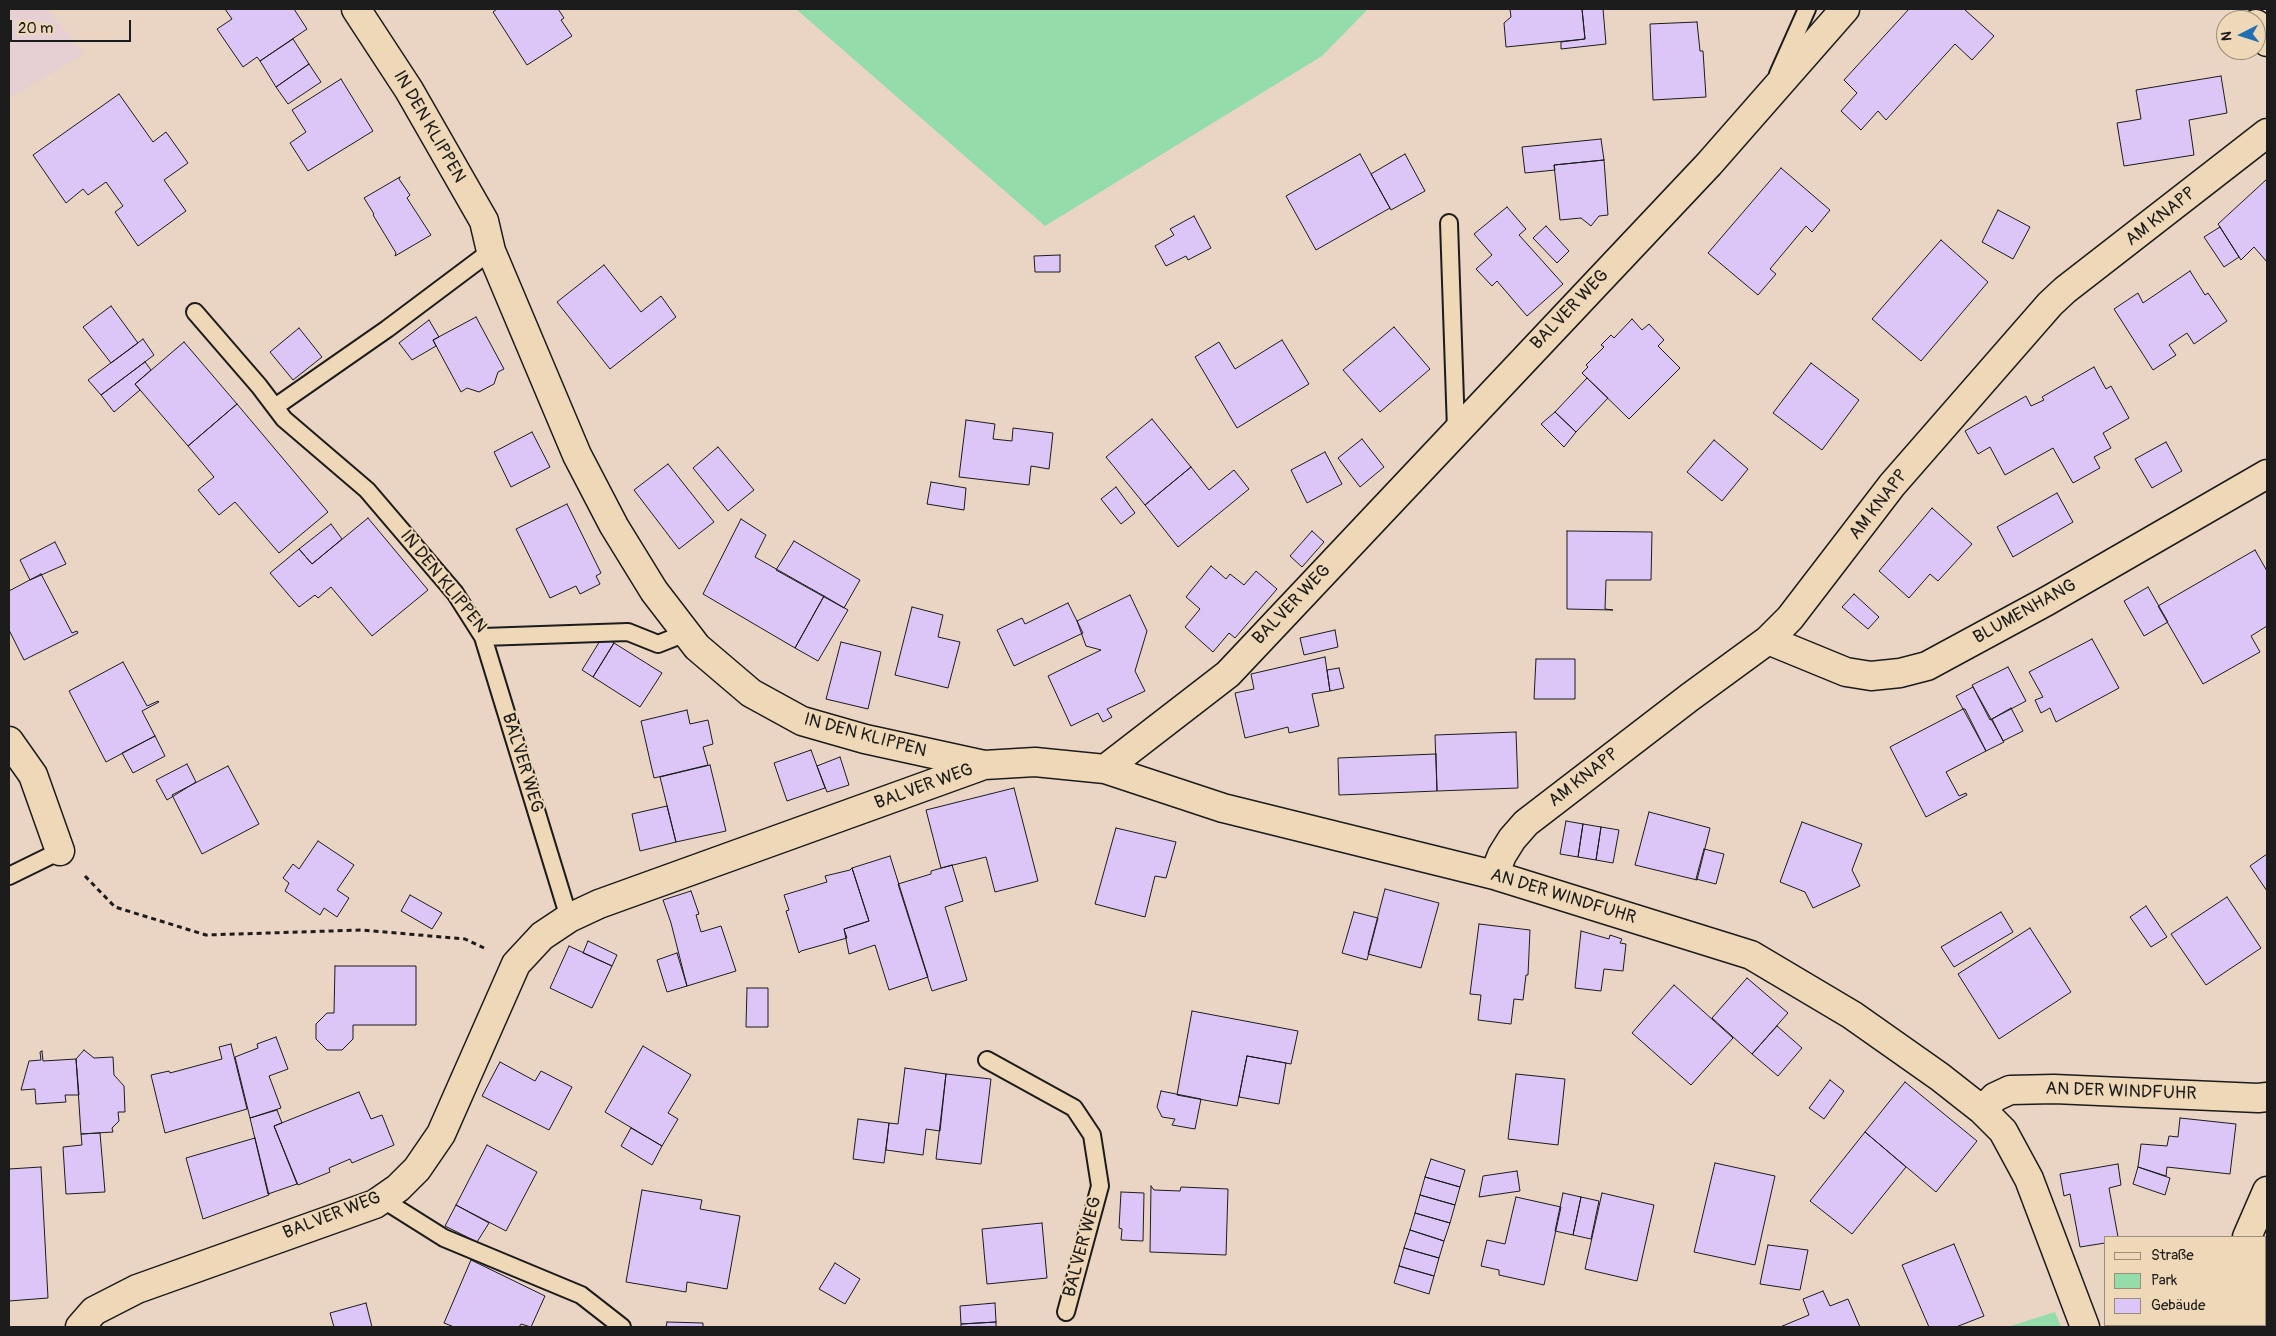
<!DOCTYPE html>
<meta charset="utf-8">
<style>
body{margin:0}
#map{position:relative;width:2276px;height:1336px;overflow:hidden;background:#ead4c4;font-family:Pangolin,sans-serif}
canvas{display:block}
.frame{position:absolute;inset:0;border:10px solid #1c1c1c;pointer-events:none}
.legend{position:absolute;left:2104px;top:1236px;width:162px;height:90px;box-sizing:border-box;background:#eed8b7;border:1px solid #9a8d79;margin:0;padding:6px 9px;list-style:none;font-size:15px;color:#1c1c1c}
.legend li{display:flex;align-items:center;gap:10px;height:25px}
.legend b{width:25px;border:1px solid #9a8d79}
.north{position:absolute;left:2216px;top:10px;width:50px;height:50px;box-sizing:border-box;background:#eed8b7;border:1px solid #9a8d79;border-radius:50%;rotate:265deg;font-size:14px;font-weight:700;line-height:20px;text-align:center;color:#1c1c1c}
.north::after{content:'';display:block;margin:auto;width:18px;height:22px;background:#1f6fb2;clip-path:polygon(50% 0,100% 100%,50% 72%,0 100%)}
.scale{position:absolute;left:10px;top:20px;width:121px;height:22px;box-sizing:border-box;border:2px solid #1c1c1c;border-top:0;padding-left:6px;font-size:15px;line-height:18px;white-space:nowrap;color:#1c1c1c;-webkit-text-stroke:4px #eed8b7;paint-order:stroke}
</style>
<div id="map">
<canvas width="2276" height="1336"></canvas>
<div class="frame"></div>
<ul class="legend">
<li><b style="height:6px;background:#eed8b7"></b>Straße</li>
<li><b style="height:14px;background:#95dcab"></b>Park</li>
<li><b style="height:14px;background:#dcc6f7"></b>Gebäude</li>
</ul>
<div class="north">N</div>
<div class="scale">20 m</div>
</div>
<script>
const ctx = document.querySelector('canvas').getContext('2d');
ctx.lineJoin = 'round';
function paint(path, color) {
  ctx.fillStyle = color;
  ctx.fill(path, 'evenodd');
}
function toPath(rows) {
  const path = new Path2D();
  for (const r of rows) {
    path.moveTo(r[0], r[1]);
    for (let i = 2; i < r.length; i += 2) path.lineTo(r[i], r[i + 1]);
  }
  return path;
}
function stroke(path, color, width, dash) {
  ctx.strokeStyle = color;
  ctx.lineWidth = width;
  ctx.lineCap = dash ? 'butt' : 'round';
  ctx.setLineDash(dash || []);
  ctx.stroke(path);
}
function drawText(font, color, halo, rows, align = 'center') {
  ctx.font = font + ' Pangolin,sans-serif';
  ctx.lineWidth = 4;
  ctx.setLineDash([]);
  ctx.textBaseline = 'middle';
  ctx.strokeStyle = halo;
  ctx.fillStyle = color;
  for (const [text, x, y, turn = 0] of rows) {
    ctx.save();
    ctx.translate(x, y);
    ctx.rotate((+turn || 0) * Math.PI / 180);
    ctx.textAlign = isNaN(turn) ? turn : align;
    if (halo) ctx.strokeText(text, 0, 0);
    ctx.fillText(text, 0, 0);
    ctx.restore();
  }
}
const built = toPath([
 [9,9,54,9,50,12,84,54,9,98]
]);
const green = toPath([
 [796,9,1368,9,1322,56,1045,226],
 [2055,1312,2061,1327,2007,1327]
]);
const building = toPath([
 [225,9,294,9,307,29,260,61,257,57,243,67,217,29,232,19,225,9],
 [497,9,558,9,564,18,561,20,572,36,527,65,493,12,497,9],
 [1510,9,1582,9,1585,39,1506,47,1504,23,1511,17,1510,9],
 [1582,9,1603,9,1606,44,1561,49,1561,42,1585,39,1582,9],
 [1909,9,1964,9,1994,36,1972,60,1955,44,1886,120,1878,111,1861,130,1841,111,1857,93,1844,80,1909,9],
 [1697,22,1700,51,1703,51,1706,97,1653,100,1650,24,1697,22],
 [293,39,309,64,276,87,260,61,293,39],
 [309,64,321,82,288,104,276,87,309,64],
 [2221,76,2227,113,2189,120,2194,155,2124,166,2117,123,2141,119,2136,90,2221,76],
 [341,79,373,131,308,171,290,143,306,132,292,110,341,79],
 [119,94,153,142,166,132,188,163,164,180,186,211,138,246,115,212,123,206,106,182,88,195,83,189,66,203,33,155,119,94],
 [1601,139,1604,160,1554,165,1555,170,1525,173,1522,147,1601,139],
 [1360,154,1390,208,1316,250,1286,196,1360,154],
 [1405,154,1425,191,1391,210,1371,174,1405,154],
 [1604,160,1608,215,1599,216,1591,226,1581,218,1560,220,1554,165,1604,160],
 [1781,168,1830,210,1812,232,1806,226,1770,269,1776,274,1758,295,1708,253,1781,168],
 [400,177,399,179,410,195,407,198,431,235,395,256,396,253,373,215,374,214,364,198,400,177],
 [2267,179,2267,262,2254,247,2241,260,2218,224,2267,179],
 [1507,207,1526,229,1519,235,1563,284,1527,316,1497,281,1492,286,1476,269,1492,255,1474,234,1507,207],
 [1998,210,2030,227,2013,259,1982,242,1998,210],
 [1194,216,1211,248,1188,260,1186,256,1166,266,1155,246,1174,235,1170,229,1194,216],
 [1546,226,1569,251,1557,263,1533,238,1546,226],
 [2220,227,2239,257,2224,267,2204,237,2220,227],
 [1941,240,1988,282,1921,361,1872,319,1941,240],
 [1060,255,1060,272,1035,272,1034,256,1060,255],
 [604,265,641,312,661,296,676,317,610,369,557,302,604,265],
 [2190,271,2205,295,2208,293,2227,321,2194,344,2187,333,2169,345,2176,355,2153,370,2114,309,2138,293,2143,303,2190,271],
 [111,306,138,343,111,363,83,327,111,306],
 [476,317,504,369,498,372,494,384,479,392,467,388,461,392,433,340,476,317],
 [1632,319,1642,330,1649,324,1664,340,1658,346,1680,368,1629,419,1582,373,1588,367,1586,365,1604,347,1601,345,1611,335,1614,338,1632,319],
 [429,320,439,337,433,340,436,346,412,360,399,343,429,320],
 [1394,327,1430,369,1380,412,1343,370,1394,327],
 [299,328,322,357,293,380,270,352,299,328],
 [143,339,154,355,101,395,88,380,143,339],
 [1282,340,1309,384,1237,428,1195,357,1219,342,1235,369,1282,340],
 [184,342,237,404,188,446,135,384,184,342],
 [145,362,151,370,135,384,140,390,114,412,101,395,145,362],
 [1811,363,1859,400,1822,450,1773,413,1811,363],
 [2094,367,2106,389,2111,386,2129,418,2103,433,2111,448,2094,457,2100,468,2073,483,2053,448,2005,475,1990,447,1978,454,1965,431,2026,396,2031,406,2044,400,2042,397,2094,367],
 [1587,378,1608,398,1576,432,1555,412,1587,378],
 [237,404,328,512,279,553,235,502,219,515,198,490,214,477,188,446,237,404],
 [1555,412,1576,432,1564,447,1541,424,1555,412],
 [1152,419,1191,467,1145,505,1106,457,1152,419],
 [966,420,995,424,993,439,1012,441,1013,428,1053,433,1049,469,1031,466,1029,485,959,477,966,420],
 [532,432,550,467,511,487,494,452,532,432],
 [1362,439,1384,467,1360,487,1338,458,1362,439],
 [1714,440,1748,469,1722,501,1687,472,1714,440],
 [2166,442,2182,471,2152,488,2135,459,2166,442],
 [718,447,754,490,728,511,693,468,718,447],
 [1325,452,1342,484,1307,503,1291,470,1325,452],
 [668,464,714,522,679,549,634,490,668,464],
 [1191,467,1209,490,1234,470,1249,489,1178,547,1145,505,1191,467],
 [931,482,966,488,964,510,927,504,931,482],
 [1116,487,1135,513,1121,524,1101,499,1116,487],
 [2057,493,2073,522,2013,557,1997,527,2057,493],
 [567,504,601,573,596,576,600,584,580,594,576,586,550,598,516,529,567,504],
 [1932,508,1972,544,1938,581,1930,574,1909,598,1879,571,1932,508],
 [368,518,428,590,372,636,331,587,318,598,315,595,299,607,270,573,299,549,312,564,368,518],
 [741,519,766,535,755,557,824,596,795,648,703,594,741,519],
 [331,524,342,539,312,564,299,549,331,524],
 [1312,531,1324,542,1302,567,1290,556,1312,531],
 [1567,531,1652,532,1651,580,1606,580,1605,609,1613,610,1567,609,1567,531],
 [794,541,860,580,844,608,776,570,794,541],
 [55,542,66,564,30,580,20,560,55,542],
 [2255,550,2267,571,2267,626,2251,636,2260,652,2203,684,2158,606,2255,550],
 [1211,566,1226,579,1230,574,1244,585,1256,571,1277,589,1235,638,1229,633,1213,652,1185,627,1200,609,1186,597,1211,566],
 [41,574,72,633,77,631,78,633,24,660,9,630,9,591,41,574],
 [2148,587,2168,622,2144,636,2124,601,2148,587],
 [1854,594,1879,617,1868,629,1842,607,1854,594],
 [1130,595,1147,631,1135,671,1145,691,1107,709,1112,717,1103,722,1098,713,1071,726,1048,676,1101,650,1086,646,1077,621,1130,595],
 [824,596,848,610,818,661,795,648,824,596],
 [1068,603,1083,633,1014,666,997,630,1022,618,1025,624,1068,603],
 [912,607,943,615,938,637,960,642,948,688,895,675,912,607],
 [1335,630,1338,647,1304,655,1300,638,1335,630],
 [603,636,614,643,593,677,582,670,603,636],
 [2092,639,2119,688,2056,722,2050,708,2041,713,2035,700,2043,697,2029,672,2092,639],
 [841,642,881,652,868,709,826,699,841,642],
 [614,643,662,673,640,707,593,677,614,643],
 [1325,657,1330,691,1312,694,1319,726,1289,733,1288,727,1245,738,1235,693,1254,689,1251,674,1325,657],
 [1536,659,1575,659,1575,699,1534,699,1536,659],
 [123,662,147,706,158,701,159,702,142,711,155,736,106,762,69,691,123,662],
 [2008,667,2026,701,1990,720,1972,685,2008,667],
 [1339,668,1344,688,1330,691,1327,670,1339,668],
 [1973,687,2004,742,1986,751,1956,696,1973,687],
 [2011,708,2023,731,2003,741,1992,719,2011,708],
 [1963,709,1965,709,1986,751,1946,772,1959,796,1966,793,1967,795,1926,817,1890,747,1963,709],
 [687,710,690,724,708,720,713,744,703,747,708,765,654,778,641,721,687,710],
 [1516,732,1518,788,1437,791,1435,735,1516,732],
 [155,736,165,756,133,773,122,753,155,736],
 [811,750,825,788,787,801,774,763,811,750],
 [1436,754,1437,791,1339,795,1338,758,1436,754],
 [840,757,849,785,827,792,817,766,840,757],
 [187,764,196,782,167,800,156,780,187,764],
 [710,765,726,831,676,842,660,777,710,765],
 [228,766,259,824,202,854,172,795,228,766],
 [1014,788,1038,881,995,892,986,857,941,868,926,810,1014,788],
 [667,806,676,842,640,851,632,814,667,806],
 [1649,812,1710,828,1697,880,1635,865,1649,812],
 [1566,821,1583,824,1578,857,1560,854,1566,821],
 [1802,822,1862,844,1852,870,1860,886,1813,908,1805,892,1780,882,1802,822],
 [1583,824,1601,827,1596,860,1578,857,1583,824],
 [1601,827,1619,830,1613,863,1596,860,1601,827],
 [1116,828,1176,842,1166,878,1155,876,1145,917,1095,904,1116,828],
 [318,841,354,865,337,890,349,898,337,917,324,908,320,915,285,891,289,883,283,878,293,864,299,869,318,841],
 [1704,849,1724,854,1716,884,1696,879,1704,849],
 [2267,854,2267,891,2250,866,2267,854],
 [890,856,928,977,889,990,875,945,849,954,844,929,869,921,852,868,890,856],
 [952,865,963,901,945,907,967,980,932,991,898,884,931,874,931,871,952,865],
 [852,868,869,921,844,929,847,938,801,951,799,953,786,911,789,910,784,895,827,882,825,876,850,870,852,868],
 [1385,889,1439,903,1421,968,1368,954,1385,889],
 [691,891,699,914,696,915,701,932,721,926,736,971,687,986,671,923,663,900,691,891],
 [410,895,442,913,432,929,401,911,410,895],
 [2227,897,2261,948,2206,985,2171,934,2227,897],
 [2146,906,2167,937,2151,947,2130,917,2146,906],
 [1354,912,1378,918,1367,960,1342,953,1354,912],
 [2001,912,2013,932,1954,967,1941,947,2001,912],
 [1479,924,1530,930,1528,975,1526,975,1523,1000,1514,999,1511,1024,1478,1020,1481,995,1470,994,1479,924],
 [2030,928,2071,992,1999,1039,1958,974,2030,928],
 [1581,931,1609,939,1610,935,1622,939,1620,943,1626,944,1623,971,1604,969,1601,991,1575,988,1581,931],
 [588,941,617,955,612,966,583,953,588,941],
 [569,946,612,966,592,1008,550,988,569,946],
 [677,953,687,986,667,992,657,960,677,953],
 [335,966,416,966,416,1025,353,1025,353,1039,342,1050,327,1050,316,1039,316,1024,327,1013,334,1013,335,966],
 [1747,978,1788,1013,1752,1054,1712,1018,1747,978],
 [1674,985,1733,1038,1691,1085,1632,1033,1674,985],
 [747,988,768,988,768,1027,746,1027,747,988],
 [1192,1011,1298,1031,1291,1064,1247,1056,1237,1106,1177,1095,1192,1011],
 [1777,1026,1802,1048,1778,1076,1752,1054,1777,1026],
 [276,1037,288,1069,269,1076,281,1108,250,1118,235,1057,258,1048,257,1044,276,1037],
 [231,1044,247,1109,165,1133,151,1075,169,1071,170,1073,222,1059,219,1047,231,1044],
 [643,1046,691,1075,668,1113,678,1119,662,1146,605,1112,643,1046],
 [84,1050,94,1058,113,1057,114,1075,124,1086,125,1112,118,1112,119,1121,112,1128,113,1132,81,1134,76,1059,84,1050],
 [42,1051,43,1061,76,1059,79,1095,65,1095,66,1102,36,1104,35,1089,21,1090,29,1061,41,1060,40,1052,42,1051],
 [1247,1056,1286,1063,1279,1104,1239,1097,1247,1056],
 [500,1062,535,1081,541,1071,572,1087,549,1130,482,1096,500,1062],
 [905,1068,946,1074,940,1131,926,1129,923,1155,886,1150,889,1123,898,1124,905,1068],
 [946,1074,991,1079,981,1164,936,1159,946,1074],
 [1516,1074,1565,1079,1558,1145,1508,1139,1516,1074],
 [1830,1080,1844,1091,1824,1119,1809,1108,1830,1080],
 [1905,1082,1977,1141,1936,1192,1865,1132,1905,1082],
 [1161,1091,1201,1099,1195,1129,1172,1125,1175,1119,1162,1117,1157,1107,1161,1091],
 [359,1092,371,1119,382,1115,394,1145,352,1163,350,1159,329,1168,330,1172,298,1185,274,1126,359,1092],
 [277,1110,282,1123,274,1126,297,1184,268,1194,250,1118,277,1110],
 [2180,1118,2236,1124,2230,1174,2167,1167,2166,1176,2138,1167,2141,1144,2167,1146,2169,1136,2178,1137,2180,1118],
 [858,1119,889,1123,884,1163,853,1159,858,1119],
 [631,1128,662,1146,652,1165,621,1146,631,1128],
 [1865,1132,1906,1167,1852,1234,1810,1201,1865,1132],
 [100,1133,105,1192,66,1194,63,1147,82,1145,81,1134,100,1133],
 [255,1138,269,1195,203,1219,186,1158,255,1138],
 [487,1145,537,1172,506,1231,456,1205,487,1145],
 [1431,1159,1465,1170,1460,1187,1425,1177,1431,1159],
 [1715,1163,1775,1176,1755,1265,1694,1252,1715,1163],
 [2118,1164,2121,1185,2109,1188,2118,1237,2105,1237,2105,1243,2080,1247,2070,1194,2064,1196,2060,1174,2118,1164],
 [41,1167,48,1298,9,1301,9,1169,41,1167],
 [2138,1167,2170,1178,2165,1195,2133,1184,2138,1167],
 [1517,1171,1520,1191,1479,1197,1483,1176,1517,1171],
 [1425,1177,1460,1187,1455,1205,1420,1195,1425,1177],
 [1151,1186,1154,1190,1180,1191,1181,1187,1228,1189,1226,1255,1150,1252,1151,1186],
 [642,1190,702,1200,700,1209,740,1216,727,1289,687,1282,686,1292,626,1282,642,1190],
 [1121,1192,1144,1193,1143,1241,1121,1240,1122,1229,1119,1228,1121,1192],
 [1563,1193,1581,1197,1573,1235,1555,1231,1563,1193],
 [1602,1193,1654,1205,1637,1281,1585,1269,1602,1193],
 [1420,1195,1455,1205,1450,1223,1415,1213,1420,1195],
 [1516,1197,1561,1207,1544,1285,1499,1275,1499,1270,1481,1266,1487,1240,1505,1244,1516,1197],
 [1581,1197,1599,1201,1591,1239,1573,1235,1581,1197],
 [456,1205,489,1223,477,1242,445,1226,456,1205],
 [1415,1213,1450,1223,1444,1241,1410,1230,1415,1213],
 [1042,1223,1047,1278,987,1284,982,1229,1042,1223],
 [1410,1230,1444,1241,1439,1258,1404,1248,1410,1230],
 [1954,1244,1984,1316,1956,1327,1929,1327,1902,1265,1954,1244],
 [1768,1245,1808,1250,1800,1290,1760,1284,1768,1245],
 [1404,1248,1439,1258,1434,1276,1399,1266,1404,1248],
 [471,1260,545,1296,531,1327,521,1324,519,1327,454,1327,444,1323,471,1260],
 [835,1263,860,1279,845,1304,819,1289,835,1263],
 [1399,1266,1434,1276,1429,1294,1394,1283,1399,1266],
 [1823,1291,1830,1306,1848,1299,1860,1327,1780,1327,1809,1315,1803,1299,1823,1291],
 [366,1303,372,1327,334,1327,330,1313,366,1303],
 [995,1303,996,1322,961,1324,960,1306,995,1303],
 [667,1322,703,1323,703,1327,666,1327,667,1322],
 [996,1322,996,1327,961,1327,961,1324,996,1322],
 [2131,1325,2168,1325,2169,1327,2132,1327,2131,1325]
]);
const path = toPath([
 [85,876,115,907,206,935,362,930,465,939,484,948]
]);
const service = toPath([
 [1778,74,1807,9],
 [1449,223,1456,430],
 [195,312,259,386,284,419,367,490,455,593,483,637,569,918],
 [275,407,387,329,491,251],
 [483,637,628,632,658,644,686,633],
 [9,876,60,851],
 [987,1060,1074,1108,1092,1135,1100,1186,1066,1312],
 [382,1199,444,1238,581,1295,622,1327]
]);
const minor = toPath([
 [356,9,409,90,484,221,491,251,577,455,614,526,654,591,697,647,751,693,802,721,865,739,984,765],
 [2256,24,2267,42],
 [1768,640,1846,672,1871,676,1900,673,1927,666,2047,601,2267,474],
 [9,741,33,775,60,851],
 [1105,769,1228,674,1709,164,1845,9],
 [1494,875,1502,855,1512,839,1526,823,1690,697,1768,640,1790,618,1892,485,2050,304,2065,290,2267,133],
 [1982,1110,2003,1131,2029,1179,2085,1327],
 [2247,1237,2267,1191],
 [80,1327,94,1311,137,1289,375,1204,398,1188,417,1169,441,1134,516,964,542,936,569,918,599,904,984,765,1035,762,1105,769,1223,808,1494,875,1751,955,1852,1015,1940,1077,1982,1110,1995,1097,2010,1090,2054,1089,2258,1098,2267,1097],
 [2207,1327,2208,1325]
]);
const streetNames = [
 ["IN DEN KLIPPEN",429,127,60],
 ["AM KNAPP",2161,217,-38],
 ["BALVER WEG",1570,310,-46],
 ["AM KNAPP",1879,505,-52],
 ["IN DEN KLIPPEN",443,582,51],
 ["BALVER WEG",1292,605,-46],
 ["BLUMENHANG",2025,612,-29],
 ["IN DEN KLIPPEN",865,736,15],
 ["BALVER WEG",522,763,73],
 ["AM KNAPP",1584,778,-38],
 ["BALVER WEG",924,787,-20],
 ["AN DER WINDFUHR",1563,897,17],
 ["AN DER WINDFUHR",2121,1092,2],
 ["BALVER WEG",332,1216,-21],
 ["BALVER WEG",1083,1247,-75]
];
paint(built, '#e6d0d3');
paint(green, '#95dcab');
paint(building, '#dcc6f7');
stroke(building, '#1c1c1c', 1);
stroke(service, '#1c1c1c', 20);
stroke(minor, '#1c1c1c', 31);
stroke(path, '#1c1c1c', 3, [5, 4]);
stroke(service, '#eed8b7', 16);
stroke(minor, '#eed8b7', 28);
drawText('18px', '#1c1c1c', '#eed8b7', streetNames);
</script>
